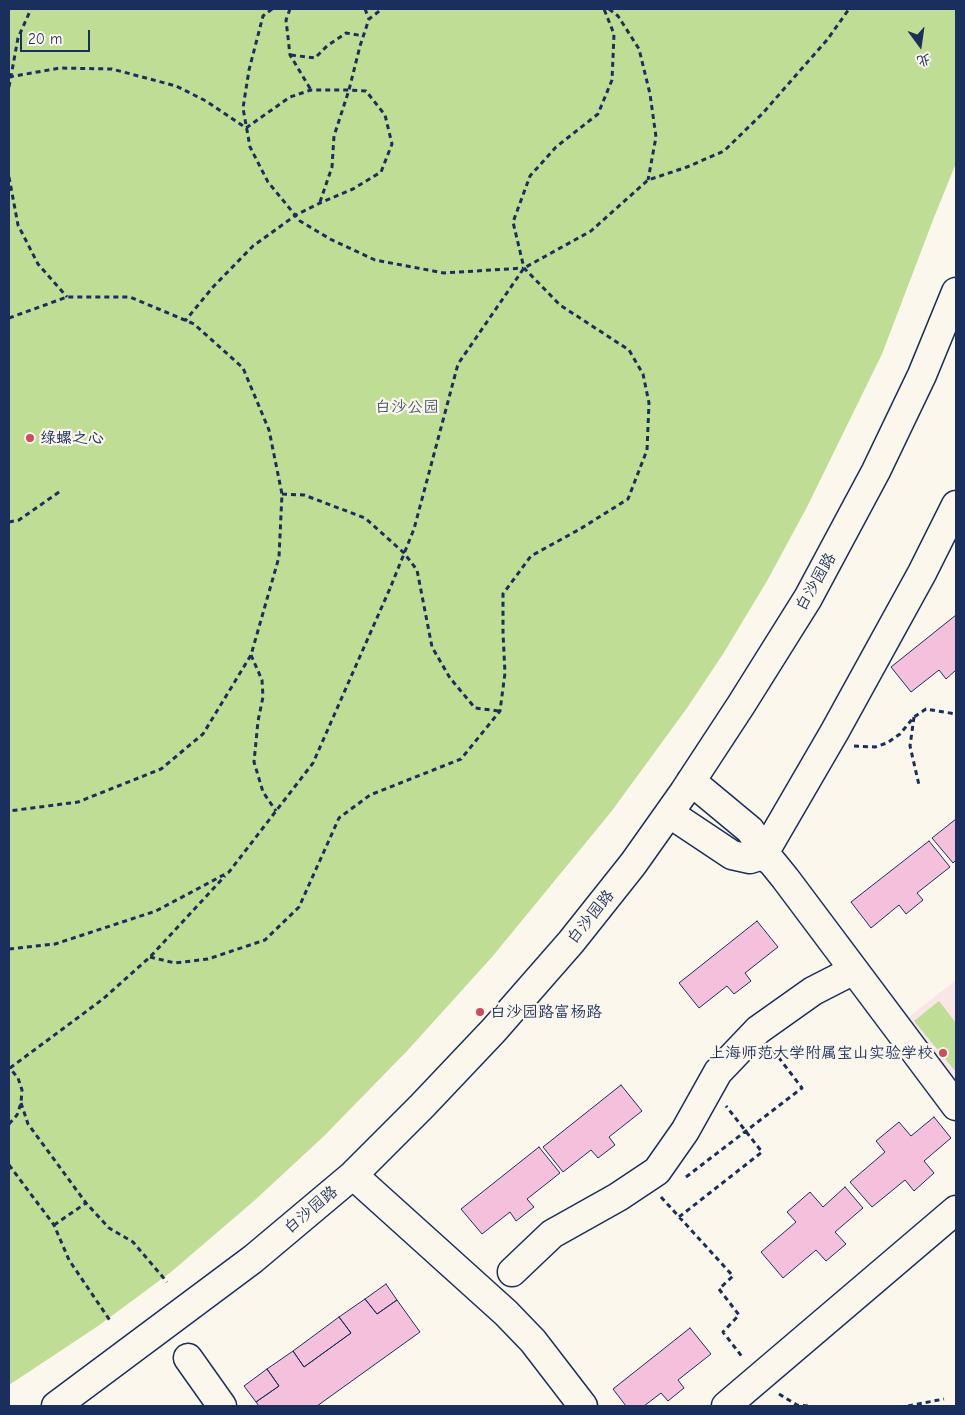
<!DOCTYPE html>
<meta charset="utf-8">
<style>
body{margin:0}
#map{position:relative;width:965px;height:1415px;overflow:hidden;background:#fbf7ec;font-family:"Comic Neue","LXGW WenKai TC",sans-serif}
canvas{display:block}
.frame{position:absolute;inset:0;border:10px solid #1b2f5e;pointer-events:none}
.north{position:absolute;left:895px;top:20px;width:50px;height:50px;-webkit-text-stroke:4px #fbf7ec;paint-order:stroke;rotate:166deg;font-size:14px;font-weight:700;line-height:20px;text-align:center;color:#1b2f5e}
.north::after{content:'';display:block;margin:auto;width:18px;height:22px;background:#1b2f5e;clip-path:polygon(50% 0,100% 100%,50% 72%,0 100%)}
.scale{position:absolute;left:20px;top:30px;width:70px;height:22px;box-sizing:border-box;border:2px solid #1b2f5e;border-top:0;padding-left:6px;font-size:15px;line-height:18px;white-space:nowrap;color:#1b2f5e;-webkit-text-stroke:4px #fbf7ec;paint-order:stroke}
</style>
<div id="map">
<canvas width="965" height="1415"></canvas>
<div class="frame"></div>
<div class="north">北</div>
<div class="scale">20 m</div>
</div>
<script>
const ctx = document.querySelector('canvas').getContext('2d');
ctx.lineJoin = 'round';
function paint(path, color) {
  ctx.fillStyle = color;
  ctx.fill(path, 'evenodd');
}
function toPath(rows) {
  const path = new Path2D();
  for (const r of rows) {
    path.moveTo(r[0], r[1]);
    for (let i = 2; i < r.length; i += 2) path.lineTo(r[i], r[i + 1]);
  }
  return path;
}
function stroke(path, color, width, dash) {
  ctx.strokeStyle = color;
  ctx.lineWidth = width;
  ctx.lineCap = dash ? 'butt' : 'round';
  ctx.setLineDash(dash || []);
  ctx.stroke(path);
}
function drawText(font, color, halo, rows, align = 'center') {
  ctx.font = font + ' "Comic Neue","LXGW WenKai TC",sans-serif';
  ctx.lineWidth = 4.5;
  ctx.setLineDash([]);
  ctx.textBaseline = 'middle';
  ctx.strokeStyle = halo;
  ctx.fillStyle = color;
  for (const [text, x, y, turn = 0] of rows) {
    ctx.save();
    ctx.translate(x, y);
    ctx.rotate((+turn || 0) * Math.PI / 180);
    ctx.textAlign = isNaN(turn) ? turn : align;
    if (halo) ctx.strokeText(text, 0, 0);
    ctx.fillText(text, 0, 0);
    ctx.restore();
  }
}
const built = toPath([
 [956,980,956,1087,905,1020]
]);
const green = toPath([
 [9,9,956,9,956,163,933,220,882,354,807,507,767,581,723,654,687,708,611,812,492,957,407,1051,323,1137,255,1200,171,1272,98,1326,9,1385],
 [939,1001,956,1023,956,1072,914,1021]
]);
const building = toPath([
 [956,615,956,670,946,679,939,670,911,692,891,667,956,615],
 [956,819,956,860,953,863,932,838,956,819],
 [929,841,950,867,917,893,923,900,906,914,899,905,871,928,851,902,929,841],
 [757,921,778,947,745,973,751,981,734,994,727,986,699,1008,679,983,757,921],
 [621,1085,642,1111,609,1137,615,1145,598,1158,591,1150,563,1172,543,1147,621,1085],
 [934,1117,951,1138,924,1161,934,1173,914,1191,905,1180,872,1207,850,1182,885,1152,876,1141,899,1122,911,1136,934,1117],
 [539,1147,560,1173,527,1199,534,1207,516,1221,510,1212,482,1234,461,1209,539,1147],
 [845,1187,863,1208,835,1232,846,1244,826,1261,816,1250,783,1278,761,1252,796,1222,787,1212,810,1192,823,1207,845,1187],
 [386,1284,397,1300,377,1314,365,1299,386,1284],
 [365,1299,377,1314,397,1300,420,1332,317,1406,259,1406,256,1402,279,1386,267,1369,293,1351,304,1367,351,1333,339,1317,365,1299],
 [339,1317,351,1333,304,1367,293,1351,339,1317],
 [690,1328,711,1354,678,1380,684,1388,668,1401,661,1393,644,1406,626,1406,613,1389,690,1328],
 [267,1369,279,1386,256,1402,244,1386,267,1369]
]);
const path = toPath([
 [272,9,263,16,249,70,243,108,250,147,268,182,300,221,330,239,375,260,444,273,523,268],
 [290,9,286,20,290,55,311,90],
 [365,9,369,19],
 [609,9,618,16,639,49,650,94,656,137,648,180],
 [291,55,315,58,327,46,346,33,364,36],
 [9,77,60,68,112,69,176,86,206,101,246,128,290,97,311,90,349,90,366,91,385,115,392,144,381,172,353,189,320,203,296,215,253,246,213,287,185,321],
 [9,87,18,38,31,9],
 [9,177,18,225,38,264,67,297],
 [320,202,332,167,334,136,349,90,360,46,369,19,382,9],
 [9,318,67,297,130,297,194,324,243,368,269,430,282,494,279,557,251,655,203,734,161,769,78,802,9,811],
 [282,494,304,495,365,518,404,553,417,570,432,647,450,678,475,708,499,711],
 [9,522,19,520,62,490],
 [251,655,262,680,263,697,258,721,254,762,263,792,276,811],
 [914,717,910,746,919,785],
 [854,746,875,747,887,743,900,734,914,717,926,709,956,714],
 [9,949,55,944,156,911,229,872,313,763,391,586,414,529,458,364,524,268,591,231,648,180,687,167,724,151,762,114,827,40,849,9],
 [150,957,175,963,208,959,265,940,299,907,339,818,370,795,461,759,500,711,505,673,503,633,503,594,531,556,580,529,628,499,647,450,649,403,643,374,629,350,560,305,524,268,513,222,530,176,556,147,598,114,612,80,614,34,604,9],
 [10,1068,103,999,150,957,225,876],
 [21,1103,28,1124,86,1203,109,1228,133,1242,167,1282],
 [9,1124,17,1115,21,1103,22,1090,18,1078,9,1067],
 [9,1165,54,1225,69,1260,111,1322],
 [686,1177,802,1088,773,1050],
 [661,1197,733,1276,719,1289,739,1315,723,1332,743,1358],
 [679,1217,762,1152,726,1106],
 [54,1225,86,1203],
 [779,1394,797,1405,808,1406],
 [908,1406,944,1399]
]);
const minor = toPath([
 [691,781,750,830,759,843,763,855,772,862,785,878,956,1106],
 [669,813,732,855,750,859,763,855,835,731,922,573,956,505],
 [353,1175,506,1313,533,1341,583,1406],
 [512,1272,552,1234,618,1197,657,1171,685,1131,718,1072,758,1030,813,991,854,970],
 [188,1358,222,1406],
 [56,1406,253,1259,353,1175,422,1106,494,1030,571,942,633,864,684,792,741,705,808,598,876,471,922,375,956,292],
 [726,1406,956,1210]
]);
const markers = [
 [30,438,5,"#d1495b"],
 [480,1012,5,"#d1495b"],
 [943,1053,5,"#d1495b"]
];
const parkNames = [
 ["白沙公园",407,407]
];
const poiNames = [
 ["绿螺之心",40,438],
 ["白沙园路富杨路",490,1012],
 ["上海师范大学附属宝山实验学校",933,1053,"right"]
];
const streetNames = [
 ["白沙园路",816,582,-60],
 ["白沙园路",591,917,-51],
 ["白沙园路",311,1210,-40]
];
paint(built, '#f9e6e7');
paint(green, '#bfdd95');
paint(building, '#f4c0db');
stroke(building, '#1b2f5e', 1);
stroke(minor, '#1b2f5e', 31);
stroke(path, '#1b2f5e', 3, [5, 4]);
stroke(minor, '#fbf7ec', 28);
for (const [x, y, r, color] of markers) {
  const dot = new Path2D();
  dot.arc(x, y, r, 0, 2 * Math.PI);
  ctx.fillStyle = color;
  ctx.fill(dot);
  stroke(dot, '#fbf7ec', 2);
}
drawText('16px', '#445a6c', '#fbf7ec', parkNames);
drawText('16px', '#1b2f5e', '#fbf7ec', poiNames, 'left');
drawText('16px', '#1b2f5e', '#fbf7ec', streetNames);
</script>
